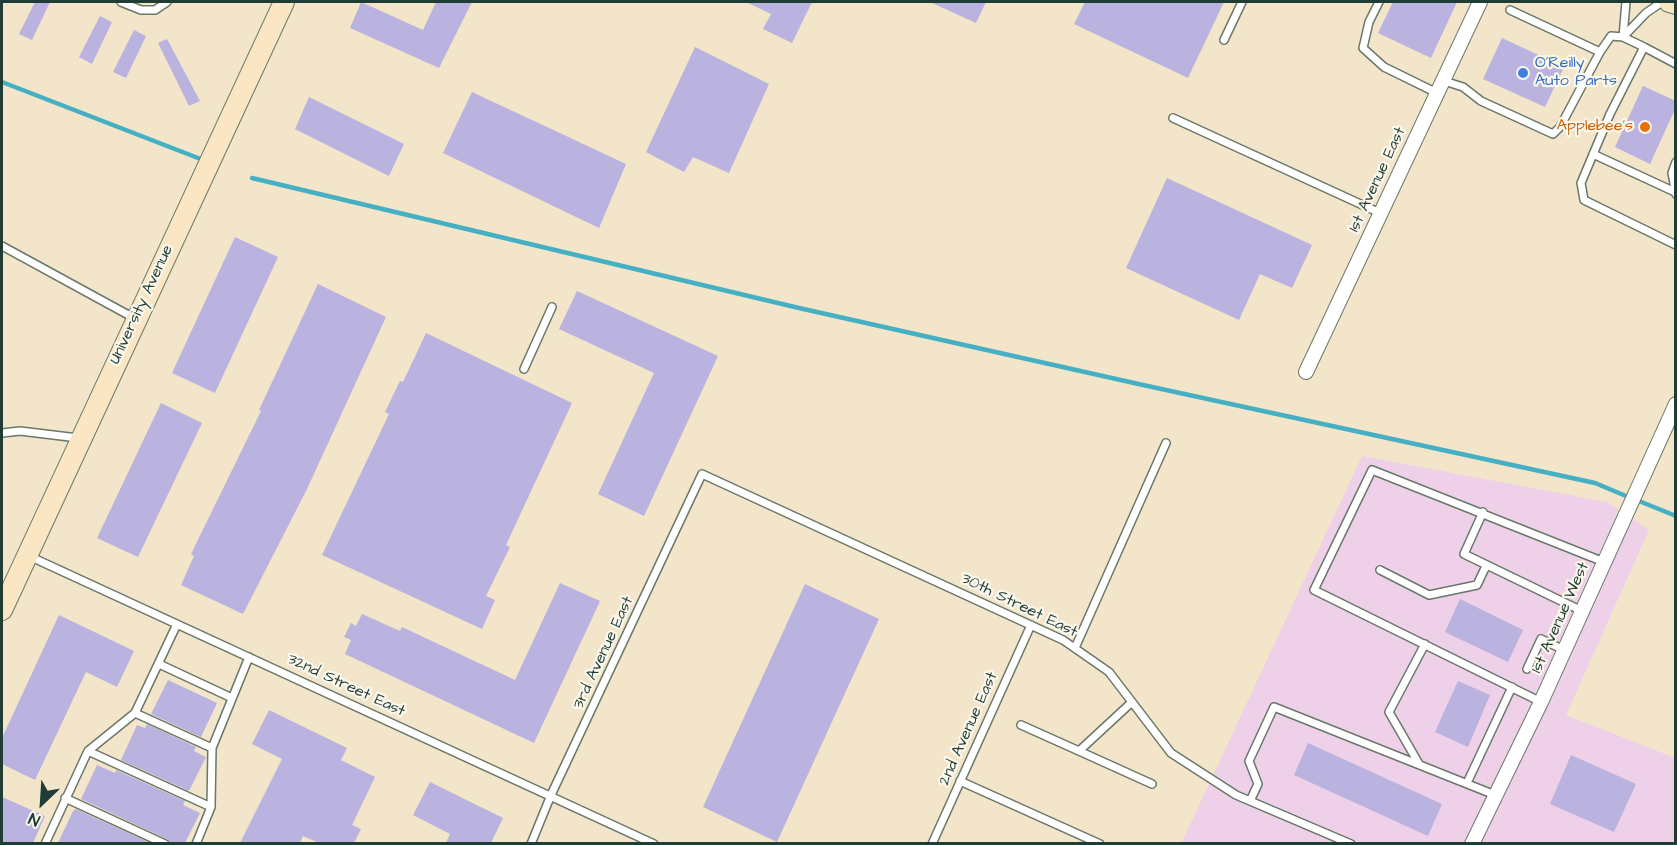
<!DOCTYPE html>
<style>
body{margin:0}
#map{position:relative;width:1677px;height:845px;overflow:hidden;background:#f2e5c9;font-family:"Architects Daughter",sans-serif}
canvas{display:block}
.frame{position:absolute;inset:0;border:3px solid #1f3d34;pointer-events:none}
.north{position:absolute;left:12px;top:773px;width:60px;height:60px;-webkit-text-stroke:4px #fbf7ec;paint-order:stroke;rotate:205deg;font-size:16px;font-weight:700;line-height:24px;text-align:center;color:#1f3d34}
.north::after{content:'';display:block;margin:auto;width:21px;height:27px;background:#1f3d34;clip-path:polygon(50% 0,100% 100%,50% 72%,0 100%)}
</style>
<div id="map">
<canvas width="1677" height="845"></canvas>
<div class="frame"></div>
<div class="north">N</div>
</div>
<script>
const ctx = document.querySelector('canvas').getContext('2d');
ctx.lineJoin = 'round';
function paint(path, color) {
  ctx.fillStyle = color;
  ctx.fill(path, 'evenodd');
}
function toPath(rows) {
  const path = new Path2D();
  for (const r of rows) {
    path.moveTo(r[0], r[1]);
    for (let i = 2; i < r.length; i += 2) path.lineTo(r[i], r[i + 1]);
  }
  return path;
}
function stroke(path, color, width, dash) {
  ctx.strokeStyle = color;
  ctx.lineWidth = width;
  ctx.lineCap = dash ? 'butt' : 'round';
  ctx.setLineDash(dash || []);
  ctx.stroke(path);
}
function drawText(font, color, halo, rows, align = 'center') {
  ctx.font = font + ' "Architects Daughter",sans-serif';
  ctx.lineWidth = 4.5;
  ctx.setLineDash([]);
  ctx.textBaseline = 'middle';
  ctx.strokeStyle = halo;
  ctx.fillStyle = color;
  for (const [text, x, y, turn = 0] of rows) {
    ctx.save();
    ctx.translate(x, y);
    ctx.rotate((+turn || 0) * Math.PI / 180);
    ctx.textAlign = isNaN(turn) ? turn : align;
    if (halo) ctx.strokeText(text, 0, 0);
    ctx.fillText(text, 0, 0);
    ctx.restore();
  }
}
const built = toPath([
 [1362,456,1607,502,1649,530,1566,715,1675,758,1675,843,1181,844]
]);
const stream = toPath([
 [2,82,198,158],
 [252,178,799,308,1143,385,1595,483,1626,496],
 [1639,501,1676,516]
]);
const building = toPath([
 [35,2,50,2,32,40,19,34],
 [361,2,423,30,436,2,472,2,439,68,350,28],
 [746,2,812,2,792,43,763,29,771,14],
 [930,2,986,2,976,23],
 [1085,2,1224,2,1188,78,1074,24],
 [1393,2,1457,2,1431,58,1378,33],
 [100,16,112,22,92,64,79,57],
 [134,30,146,36,126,78,113,72],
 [1502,38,1564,67,1545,107,1483,79],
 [167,39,200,101,189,106,158,43],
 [695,47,769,84,729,173,693,157,684,172,646,152],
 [1643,86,1676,101,1676,107,1650,164,1615,147],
 [472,92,626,164,599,228,443,153],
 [309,97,404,144,389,176,295,129],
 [1167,178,1312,245,1292,288,1260,274,1239,320,1126,268],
 [235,237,278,257,215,393,172,373],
 [318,284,386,317,307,489,243,614,181,585,194,556,191,554,261,411,259,410],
 [577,291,718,356,644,516,598,494,654,373,559,329],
 [426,333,572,403,506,545,510,547,486,596,495,600,482,629,322,555,389,414,385,412,400,381,403,382],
 [161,403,202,423,138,557,97,538],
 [560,583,600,601,534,743,345,654,351,640,344,637,351,623,356,626,362,614,400,631,402,627,515,680],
 [805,584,879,619,777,842,703,807],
 [1460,599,1523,630,1508,662,1445,632],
 [59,615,134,651,117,687,86,672,35,780,2,764,2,738],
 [168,680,217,703,201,737,151,714],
 [1458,681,1490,695,1468,747,1435,732],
 [269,710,347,748,341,760,375,777,352,825,361,829,354,843,319,843,303,836,300,843,240,843,282,759,252,744],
 [147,724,196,747,194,751,206,757,189,791,121,760,137,725,145,728],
 [1308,743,1442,804,1428,836,1294,775],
 [1571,755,1636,784,1614,832,1550,804],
 [97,765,115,773,116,770,185,801,183,805,200,813,185,843,171,843,167,839,81,799],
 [430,782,503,818,491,843,446,843,450,834,413,815],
 [2,797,45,816,33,843,2,843],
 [76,809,150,843,58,843,73,811]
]);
const lane = toPath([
 [121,2,141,10,155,10,167,2],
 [1379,2,1369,22,1363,48,1384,67,1437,93],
 [1662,2,1646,13,1623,37,1644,47,1610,114,1581,183,1584,200,1676,245],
 [1510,10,1600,52],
 [1224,40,1242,2],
 [1644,47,1676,64],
 [1444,81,1463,87,1481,101,1553,134,1560,127,1600,52,1611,36,1623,37,1626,2],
 [1173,118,1380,213],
 [1593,154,1675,192],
 [1676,162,1672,173,1676,194],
 [2,246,134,318],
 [524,369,552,307],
 [2,433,20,431,78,438],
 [1483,512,1464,554,1582,611],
 [29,556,654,844],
 [1380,570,1429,595,1477,585,1486,566],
 [1075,648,1166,443],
 [159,664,232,698],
 [1527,669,1541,639,1564,650],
 [1132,702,1079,751,1152,784],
 [1541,702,1314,590,1372,470,1604,562],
 [135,713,212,748],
 [1021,725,1079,751],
 [88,751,211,807],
 [1419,764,1389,712,1425,644],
 [960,781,1100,844],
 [1467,783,1512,687],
 [65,798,165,844],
 [1250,801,1258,784,1249,761,1274,707,1495,795],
 [45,844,88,751,135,713,177,624],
 [196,844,211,807,212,748,249,657],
 [531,844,551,795,702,474,1063,640,1109,672,1171,753,1236,795,1351,844],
 [932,844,1031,625]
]);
const street = toPath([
 [1306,372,1480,2],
 [1472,844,1541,702,1676,404]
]);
const secondary = toPath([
 [1669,2,1676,4],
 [2,610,284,2]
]);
const markers = [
 [1523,73,6,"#3f7fe0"],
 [1645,127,6,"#e8710a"]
];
const shopNames = [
 ["O'Reilly",1535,64],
 ["Auto Parts",1535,82]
];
const foodNames = [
 ["Applebee's",1633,127]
];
const streetNames = [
 ["1st Avenue East",1378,180,-65],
 ["University Avenue",142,305,-65],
 ["30th Street East",1019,606,26],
 ["1st Avenue West",1561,618,-66],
 ["3rd Avenue East",604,653,-65],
 ["32nd Street East",346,686,25],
 ["2nd Avenue East",969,729,-66]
];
paint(built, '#eed0e8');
stroke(stream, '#45afc4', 4.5);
paint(building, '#bab2df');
stroke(lane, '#697868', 10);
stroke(street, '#697868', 16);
stroke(secondary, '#697868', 22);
stroke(lane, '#fff', 7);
stroke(street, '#fff', 14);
stroke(secondary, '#fbe6c4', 20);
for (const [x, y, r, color] of markers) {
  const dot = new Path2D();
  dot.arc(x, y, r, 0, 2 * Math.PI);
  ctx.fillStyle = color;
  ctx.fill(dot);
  stroke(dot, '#fbf7ec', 2);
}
drawText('16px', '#366cbe', '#fbf7ec', shopNames, 'left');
drawText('16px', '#c56008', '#fbf7ec', foodNames, 'right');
drawText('16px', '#1f3d34', '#fbf7ec', streetNames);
</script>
